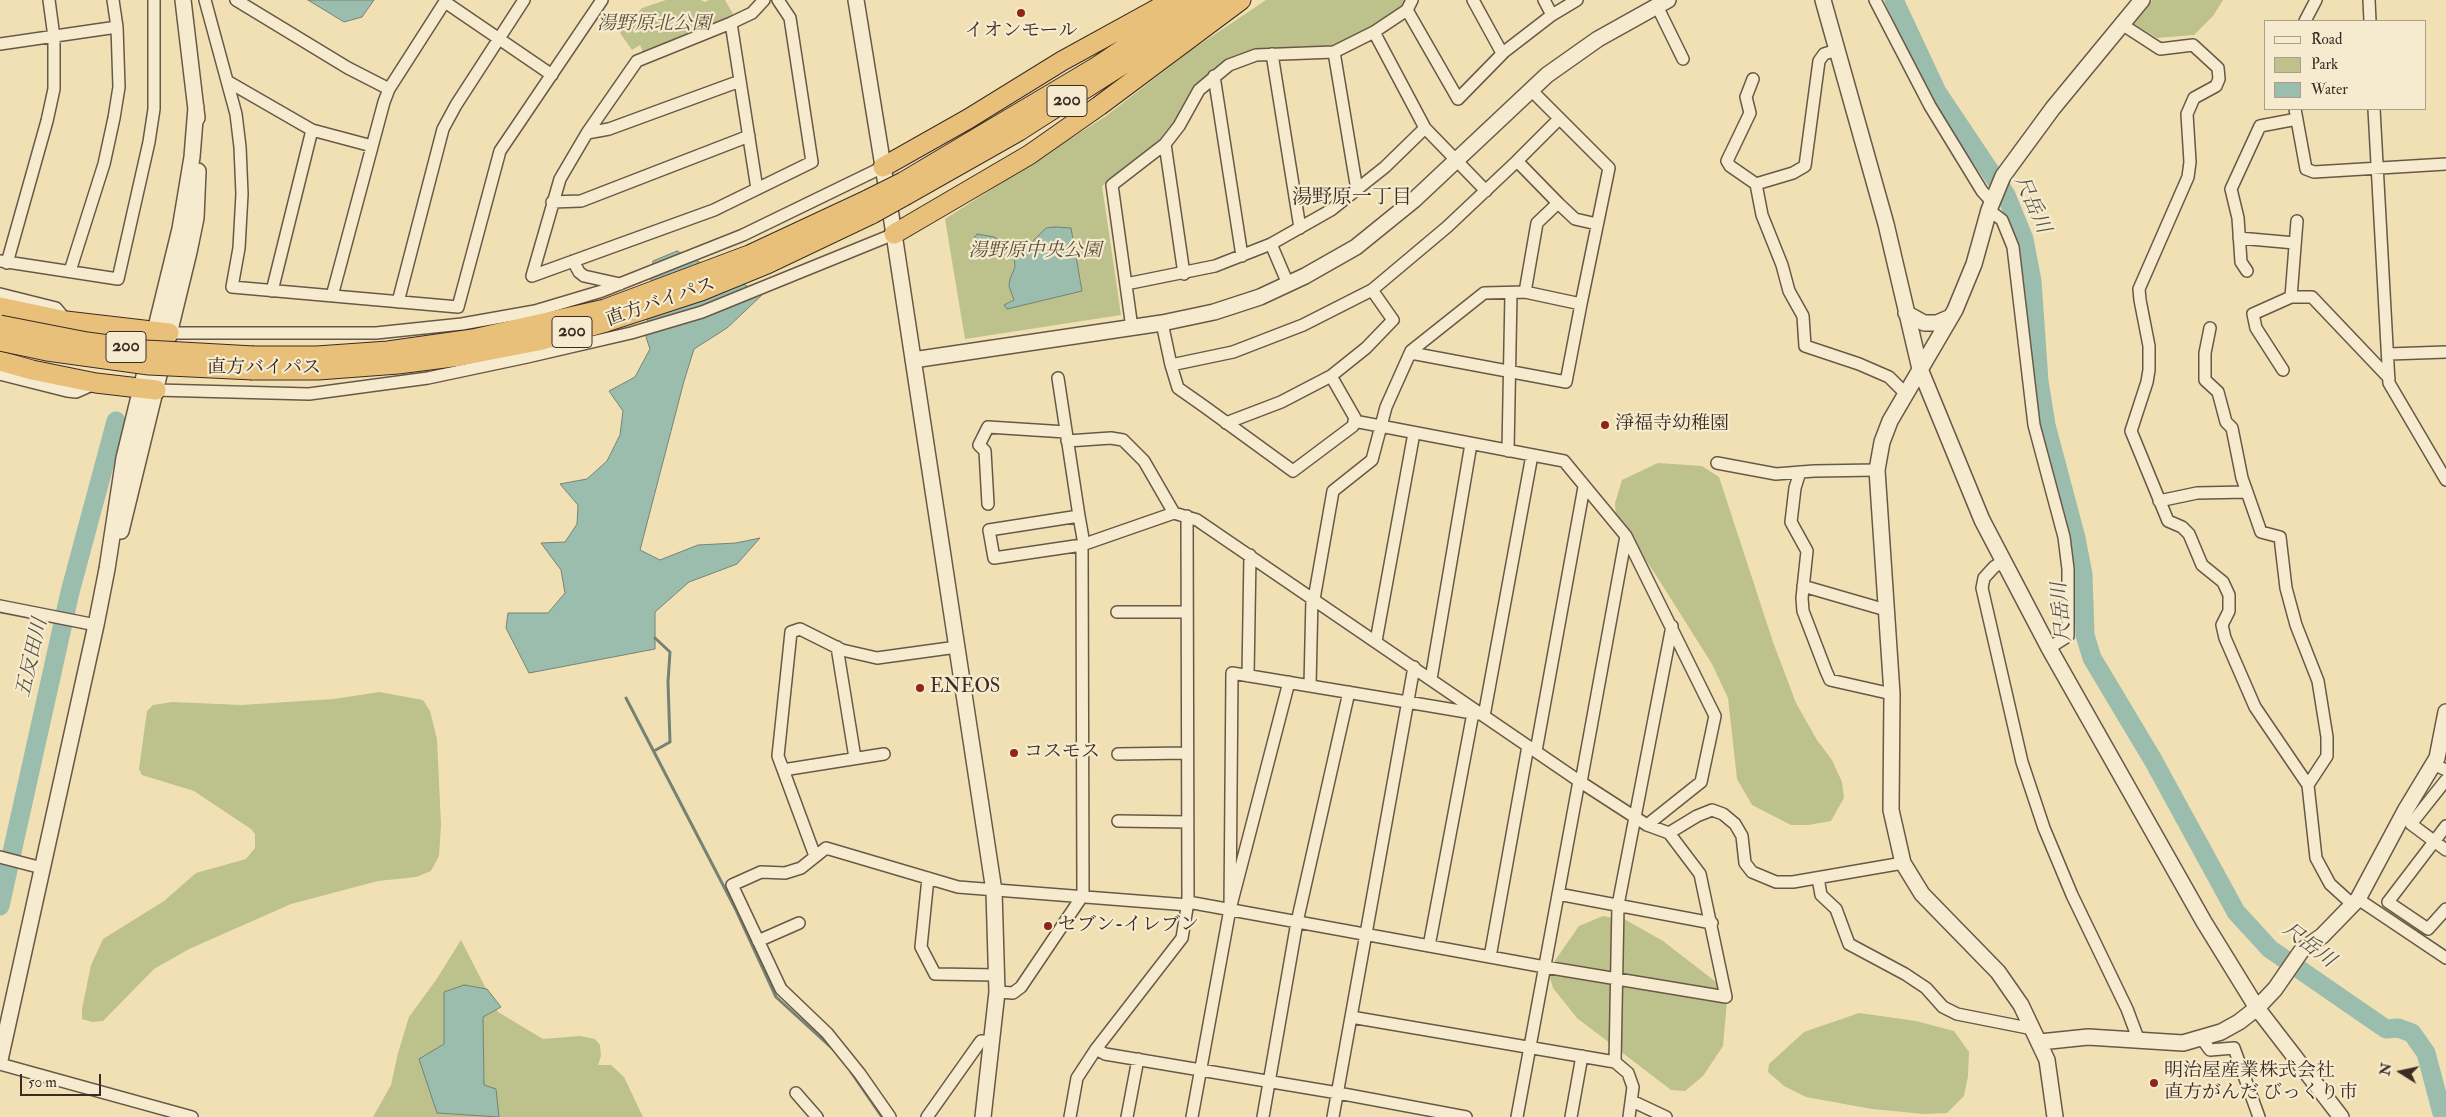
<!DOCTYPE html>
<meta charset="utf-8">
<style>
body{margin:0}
#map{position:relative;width:2446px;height:1117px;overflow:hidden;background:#f1e0b4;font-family:"IM FELL Double Pica",serif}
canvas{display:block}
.legend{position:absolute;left:2264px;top:20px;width:162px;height:90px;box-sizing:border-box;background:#f6ebce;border:1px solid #ac9e8a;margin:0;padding:6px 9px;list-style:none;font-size:15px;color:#3c2b24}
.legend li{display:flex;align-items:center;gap:10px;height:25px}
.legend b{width:25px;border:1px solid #ac9e8a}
.north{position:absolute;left:2376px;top:1047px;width:50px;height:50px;-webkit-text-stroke:4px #f6ebce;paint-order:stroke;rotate:280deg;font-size:14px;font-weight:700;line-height:20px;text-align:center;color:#3c2b24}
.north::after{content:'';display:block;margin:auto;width:18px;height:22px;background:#3c2b24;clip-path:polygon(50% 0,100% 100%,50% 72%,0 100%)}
.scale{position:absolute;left:20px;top:1074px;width:81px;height:22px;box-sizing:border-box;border:2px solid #3c2b24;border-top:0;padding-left:6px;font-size:15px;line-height:18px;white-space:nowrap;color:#3c2b24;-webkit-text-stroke:4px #f6ebce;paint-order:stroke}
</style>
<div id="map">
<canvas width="2446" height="1117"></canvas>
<ul class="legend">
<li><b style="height:6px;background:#f6ebce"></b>Road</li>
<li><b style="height:14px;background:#bdc18b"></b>Park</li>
<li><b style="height:14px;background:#9bbdad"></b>Water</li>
</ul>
<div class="north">N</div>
<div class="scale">50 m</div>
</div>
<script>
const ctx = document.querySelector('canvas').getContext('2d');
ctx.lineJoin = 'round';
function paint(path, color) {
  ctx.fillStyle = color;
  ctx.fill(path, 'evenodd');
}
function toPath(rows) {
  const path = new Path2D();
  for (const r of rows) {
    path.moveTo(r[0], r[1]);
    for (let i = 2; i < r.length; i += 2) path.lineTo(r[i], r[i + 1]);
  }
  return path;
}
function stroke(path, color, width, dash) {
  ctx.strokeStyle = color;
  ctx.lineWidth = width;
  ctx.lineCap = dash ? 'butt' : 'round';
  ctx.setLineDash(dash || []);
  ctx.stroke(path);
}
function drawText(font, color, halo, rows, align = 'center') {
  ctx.font = font + ' "IM FELL Double Pica","Noto Serif JP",serif';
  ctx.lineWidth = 4.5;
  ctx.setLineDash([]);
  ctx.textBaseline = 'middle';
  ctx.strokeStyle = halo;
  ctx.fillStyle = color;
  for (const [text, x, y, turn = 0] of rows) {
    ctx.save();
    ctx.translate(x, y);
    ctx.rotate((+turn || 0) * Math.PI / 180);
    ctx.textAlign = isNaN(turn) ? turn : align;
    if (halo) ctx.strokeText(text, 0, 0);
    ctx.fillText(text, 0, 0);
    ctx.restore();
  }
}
const green = toPath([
 [666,0,701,0,705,2,709,0,725,0,733,14,725,20,643,52,640,45,632,50,620,33,642,8],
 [1266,0,1406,0,1401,10,1341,44,1308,49,1258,49,1235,56,1223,63,1195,87,1164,138,1102,186,1121,315,965,339,945,219,1106,116,1190,51],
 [2152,0,2223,0,2213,16,2194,35,2157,38,2134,24],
 [1658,463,1702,466,1719,477,1773,642,1796,703,1817,740,1832,760,1842,782,1844,798,1831,821,1808,825,1791,825,1752,805,1737,779,1728,698,1712,664,1654,572,1616,518,1615,503,1622,480],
 [379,692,423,700,430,711,437,739,441,825,439,856,431,871,416,877,378,881,291,904,189,949,154,969,103,1021,92,1022,82,1019,82,1009,91,965,103,939,164,901,196,873,246,859,255,848,255,834,251,829,194,791,142,775,139,769,147,711,153,705,173,702,241,705,334,699],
 [1603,916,1626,920,1663,941,1716,982,1727,1001,1723,1046,1703,1076,1685,1091,1671,1090,1577,1018,1553,988,1550,978,1554,962,1579,926],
 [461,940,498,1012,543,1039,580,1036,595,1039,600,1045,601,1056,598,1065,611,1065,624,1077,643,1117,373,1117,391,1085,398,1053,409,1017,436,980],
 [1859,1013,1916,1021,1954,1031,1969,1052,1968,1076,1964,1096,1947,1113,1924,1114,1872,1109,1806,1097,1784,1086,1768,1072,1769,1064,1804,1032]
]);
const water = toPath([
 [308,0,374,0,362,17,344,22,308,0],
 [1055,227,1071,228,1082,291,1007,309,1004,305,1014,300,1009,286,1010,279,1015,267,1014,255,1010,251,999,250,990,242,979,243,974,238,977,234,994,237,1000,241,1009,241,1024,247,1028,246,1046,228,1055,227],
 [677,251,763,294,727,328,694,349,684,381,640,550,660,560,698,545,736,543,760,538,737,564,689,582,655,612,655,649,529,673,506,628,508,613,548,613,565,593,561,570,541,543,565,542,577,524,578,505,560,484,587,479,607,461,620,435,623,411,609,391,635,377,650,349,646,337,653,261,677,251],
 [464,985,487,989,501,1007,483,1017,484,1085,496,1089,499,1117,437,1113,419,1059,444,1044,444,992,464,985]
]);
const stream = toPath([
 [626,698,736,910,776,997,835,1051],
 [654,751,670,742,668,682,670,652,655,638],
 [851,1072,882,1117]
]);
const river = toPath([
 [1894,0,1937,92,2006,195,2024,239,2032,281,2039,381,2046,425,2076,538,2083,574,2085,635,2092,658,2153,760,2236,912,2270,949,2338,996,2386,1029,2398,1028,2412,1033,2426,1053,2443,1117],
 [0,906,70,592,116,421]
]);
const minor = toPath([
 [205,0,236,114,240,147,242,194,239,248,232,287,458,307,500,151,602,0],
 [236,0,348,68,389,89],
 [764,0,752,13,731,23,637,61,587,133,560,179,532,276,714,210,812,162,790,18,778,0],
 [1473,0,1502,53],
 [1544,0,1552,15],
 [1875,0,1930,106,1982,191,1992,202],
 [2369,0,2370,21],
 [445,2,552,75],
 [1657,6,1683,59],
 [1407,10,1458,99,1504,52,1552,15,1577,0],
 [2305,21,2316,0],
 [731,23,757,189],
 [2123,25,2160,49,2193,45,2218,68,2219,79,2216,86,2194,98,2187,114,2190,162,2188,177,2139,289,2140,300,2149,346,2149,370,2147,382,2131,431,2168,521,2182,527,2189,534,2202,565,2223,582,2229,595,2229,611,2222,625,2225,638,2255,707,2308,785,2316,858,2330,884,2352,904],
 [0,44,117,27],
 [1334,52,1357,190],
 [1272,54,1300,228],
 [1214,76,1242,256],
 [1753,79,1746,97,1750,113,1727,161,1730,166,1756,184,1762,215,1782,265,1789,291,1803,316,1805,346,1859,364,1889,377,1906,394],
 [227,81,312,130,372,146],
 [2295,109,2306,169,2314,172,2446,164],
 [2374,109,2389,383,2446,480],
 [1425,128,1486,191],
 [587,133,609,129,740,81],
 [1165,144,1184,274],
 [1756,184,1793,173,1805,166,1819,61,1824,54,1837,50],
 [552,202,581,201,749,136],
 [1558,203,1517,161,1559,119],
 [1989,210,2002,220,2013,247,2034,425,2064,537,2068,569,2068,636,2049,648],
 [2239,238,2295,243],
 [1271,244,1288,284],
 [0,261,118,279,149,142,154,109,154,0],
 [573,261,579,272,584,276,620,284],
 [7,263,47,121,54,89,54,37,49,0],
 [70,271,104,164,114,118,119,87,117,27,113,0],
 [2247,271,2241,262,2238,218,2231,189,2260,126,2297,119],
 [1126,284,1215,266,1271,244,1331,210,1385,167,1425,128,1374,32],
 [272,291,312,130],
 [1525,292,1537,223,1558,203,1575,219,1597,224],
 [0,294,56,308,66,320],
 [332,296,384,102,389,89,446,0],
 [2291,297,2297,221],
 [398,302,443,129,456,105,524,0],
 [1162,323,1171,365,1233,352,1303,325,1372,290,1447,227,1517,161],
 [1132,328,1112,185,1165,144,1179,126,1199,90,1229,65,1256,55,1334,52,1374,32,1407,10,1412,0],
 [2210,328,2205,353,2205,380,2218,392,2226,422,2232,428,2242,478,2247,492],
 [169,333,376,333,462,324,535,311,602,291,743,235,883,167],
 [1411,353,1566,382,1581,304],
 [2389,354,2446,352],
 [1171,365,1178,388,1205,407,1293,471,1353,426,1355,418,1331,376,1281,402,1226,423],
 [2283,370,2256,328,2253,314,2291,297,2312,297,2389,378],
 [0,374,67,391,76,392,94,384],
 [1331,376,1366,348,1393,320,1372,290],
 [1058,378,1079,516],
 [156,390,309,394,428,378,527,357,631,333,702,312,894,234],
 [1354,421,1564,461,1626,536,1715,716,1701,782,1647,825],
 [1067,441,1111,438,1123,440,1144,461,1174,513],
 [1508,451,1511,293],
 [1717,463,1776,474,1814,471,1877,470],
 [1800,472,1795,488,1791,522,1807,551,1802,598,1803,611,1826,671,1830,680,1892,694],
 [2159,501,2197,493,2247,492,2261,532,2280,537,2286,588,2296,625,2318,681,2327,737,2327,756,2308,785],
 [988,504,985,451,979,445,988,427,1066,432],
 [1082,545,994,558,989,530,1079,516,1084,544],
 [2002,562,1994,567,1984,578,1982,588,2022,762,2044,828,2072,895,2127,1009,2139,1041],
 [1803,586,1886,610],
 [1314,599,1333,491,1372,460,1386,407,1411,351,1484,293,1525,292,1581,304,1609,168,1530,89],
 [0,606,96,625],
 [1117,612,1186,612],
 [1376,641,1414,433],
 [837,647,855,758],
 [1248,676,1250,555],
 [1431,679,1471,444],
 [1289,682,1230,909,1232,673,1431,706,1478,714],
 [1310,686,1312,597],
 [1484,716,1532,455],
 [1536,751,1584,487],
 [1118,754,1187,753],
 [2433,764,2446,770],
 [783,770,884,754],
 [2446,780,2411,824,2446,850],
 [1581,782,1626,536],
 [1118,821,1188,822],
 [2446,826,2388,902,2428,929,2446,909],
 [1669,833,1697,816,1712,810,1723,814,1735,824,1742,836,1745,863,1752,872,1776,882,1793,882,1903,863],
 [815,856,778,756,791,632,800,629,842,650,877,658,957,647],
 [0,857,42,868],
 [928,878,921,947,935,974,997,975],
 [1818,878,1821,895,1836,909,1849,944,1905,974,1926,988,1943,1007,1957,1014,2033,1029],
 [1558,894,1712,923],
 [2358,899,2446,958],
 [758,941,799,923],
 [1429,946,1473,713],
 [1490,957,1528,746],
 [997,992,1013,993,1021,987,1083,895,1082,545,1174,513,1197,520,1579,781,1647,825,1669,833,1700,874,1726,997,1545,967,1188,902],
 [1351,1017,1615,1062,1628,1073,1633,1087,1629,1117],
 [2202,1039,2210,1050,2234,1048,2259,1117],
 [1096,1049,1105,1054,1338,1093,1466,1117],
 [1615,1062,1618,905,1672,626],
 [0,1064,192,1117],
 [796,1093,817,1117],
 [1632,1101,1666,1117],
 [890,1117,860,1074,827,1033,781,989,732,885,761,872,785,873,801,868,826,848,958,887,1188,905],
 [927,1117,978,1045,981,1041,992,1041],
 [1070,1117,1077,1078,1096,1049,1182,938,1188,902,1187,516],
 [1127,1117,1138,1059],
 [1192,1117,1230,909],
 [1263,1117,1297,922,1349,692],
 [1333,1117,1414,667],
 [1517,1117,1579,781],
 [1571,1117,1582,1056]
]);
const tertiary = toPath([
 [183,0,197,118],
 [856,0,894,234,994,891,997,992,983,1117],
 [1823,0,1886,224,1920,369,1982,520,2049,648,2204,922,2257,1008,2341,1117],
 [1906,313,1924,323,1937,323,1951,317],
 [913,360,1162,323,1214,312,1260,297,1305,276,1356,247,1414,200,1547,75,1598,39,1668,0],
 [121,531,189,252,196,218,198,171],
 [2040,1042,2088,1037,2183,1043,2221,1032,2239,1022,2257,1008,2275,989,2302,950,2322,936,2358,899,2405,811,2437,758,2446,712],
 [0,1060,96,625,107,569,124,458,180,229,192,157,196,107],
 [2055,1117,2047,1060,2021,1005,1998,972,1922,894,1903,863,1891,810,1892,694,1877,470,1882,442,1890,421,1955,310,1974,264,1989,210,2003,176,2053,108,2142,0]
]);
const trunk = toPath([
 [883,167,968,119,1062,61,1173,0],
 [903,182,1098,66,1196,0],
 [906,195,1019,131,1219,3],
 [894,234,1029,155,1099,106,1241,0],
 [0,307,66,321,169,333],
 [254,356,317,356,388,351,473,339,605,309,749,255,869,199],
 [0,361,32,370,96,383,156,390],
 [253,370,318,370,398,364,460,356,538,341,606,322,701,291,767,264,872,214]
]);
const trunkBridge = toPath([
 [869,199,903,182],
 [872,214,906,195],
 [0,325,87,342,146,350,254,356],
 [0,341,47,351,149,365,253,370]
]);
const markers = [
 [1021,13,5,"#8f2418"],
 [1605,425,5,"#8f2418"],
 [920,688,5,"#8f2418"],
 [1014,753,5,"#8f2418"],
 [1048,926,5,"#8f2418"],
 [2154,1083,5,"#8f2418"]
];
const shields = [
 [1067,101,40],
 [572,332,40],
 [126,347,40]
];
const shieldNames = [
 ["200",1067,101],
 ["200",572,332],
 ["200",126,347]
];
const parkNames = [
 ["湯野原北公園",654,25],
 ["湯野原中央公園",1035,252]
];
const poiNames = [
 ["イオンモール",1021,32,"center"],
 ["淨福寺幼稚園",1615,425],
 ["ENEOS",930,688],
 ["コスモス",1024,753],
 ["セブン-イレブン",1058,926],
 ["明治屋産業株式会社",2164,1072],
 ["直方がんだ びっくり市",2164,1094]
];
const streetNames = [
 ["直方バイパス",661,303,-19],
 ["直方バイパス",264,369]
];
const neighbourhoodNames = [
 ["湯野原一丁目",1352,199]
];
const waterNames = [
 ["尺岳川",2031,205,66],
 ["尺岳川",2063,612,-95],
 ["五反田川",33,658,-77],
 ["尺岳川",2308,946,37]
];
paint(green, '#bdc18b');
paint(water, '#9bbdad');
stroke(water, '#758376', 1);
stroke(stream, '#758376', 3);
stroke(river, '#9bbdad', 19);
stroke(minor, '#695848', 14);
stroke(tertiary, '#695848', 18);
stroke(trunk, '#3c2b24', 21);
stroke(minor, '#f6ebce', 11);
stroke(tertiary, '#f6ebce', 15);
stroke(trunk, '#e8c07a', 19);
stroke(trunkBridge, '#3c2b24', 21, []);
stroke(trunkBridge, '#e8c07a', 19);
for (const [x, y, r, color] of markers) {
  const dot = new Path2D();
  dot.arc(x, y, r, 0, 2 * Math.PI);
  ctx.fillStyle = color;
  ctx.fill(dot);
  stroke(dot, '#f6ebce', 2);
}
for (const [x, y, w] of shields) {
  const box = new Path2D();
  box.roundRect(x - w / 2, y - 15.5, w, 31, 4);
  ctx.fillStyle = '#f6ebce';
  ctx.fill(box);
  stroke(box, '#3c2b24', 1);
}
drawText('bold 18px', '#3c2b24', null, shieldNames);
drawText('italic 19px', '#5c503e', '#f6ebce', parkNames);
drawText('19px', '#3c2b24', '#f6ebce', poiNames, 'left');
drawText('19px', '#3c2b24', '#f6ebce', streetNames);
drawText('20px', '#3c2b24', '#f6ebce', neighbourhoodNames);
drawText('italic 20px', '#545046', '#f6ebce', waterNames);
</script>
